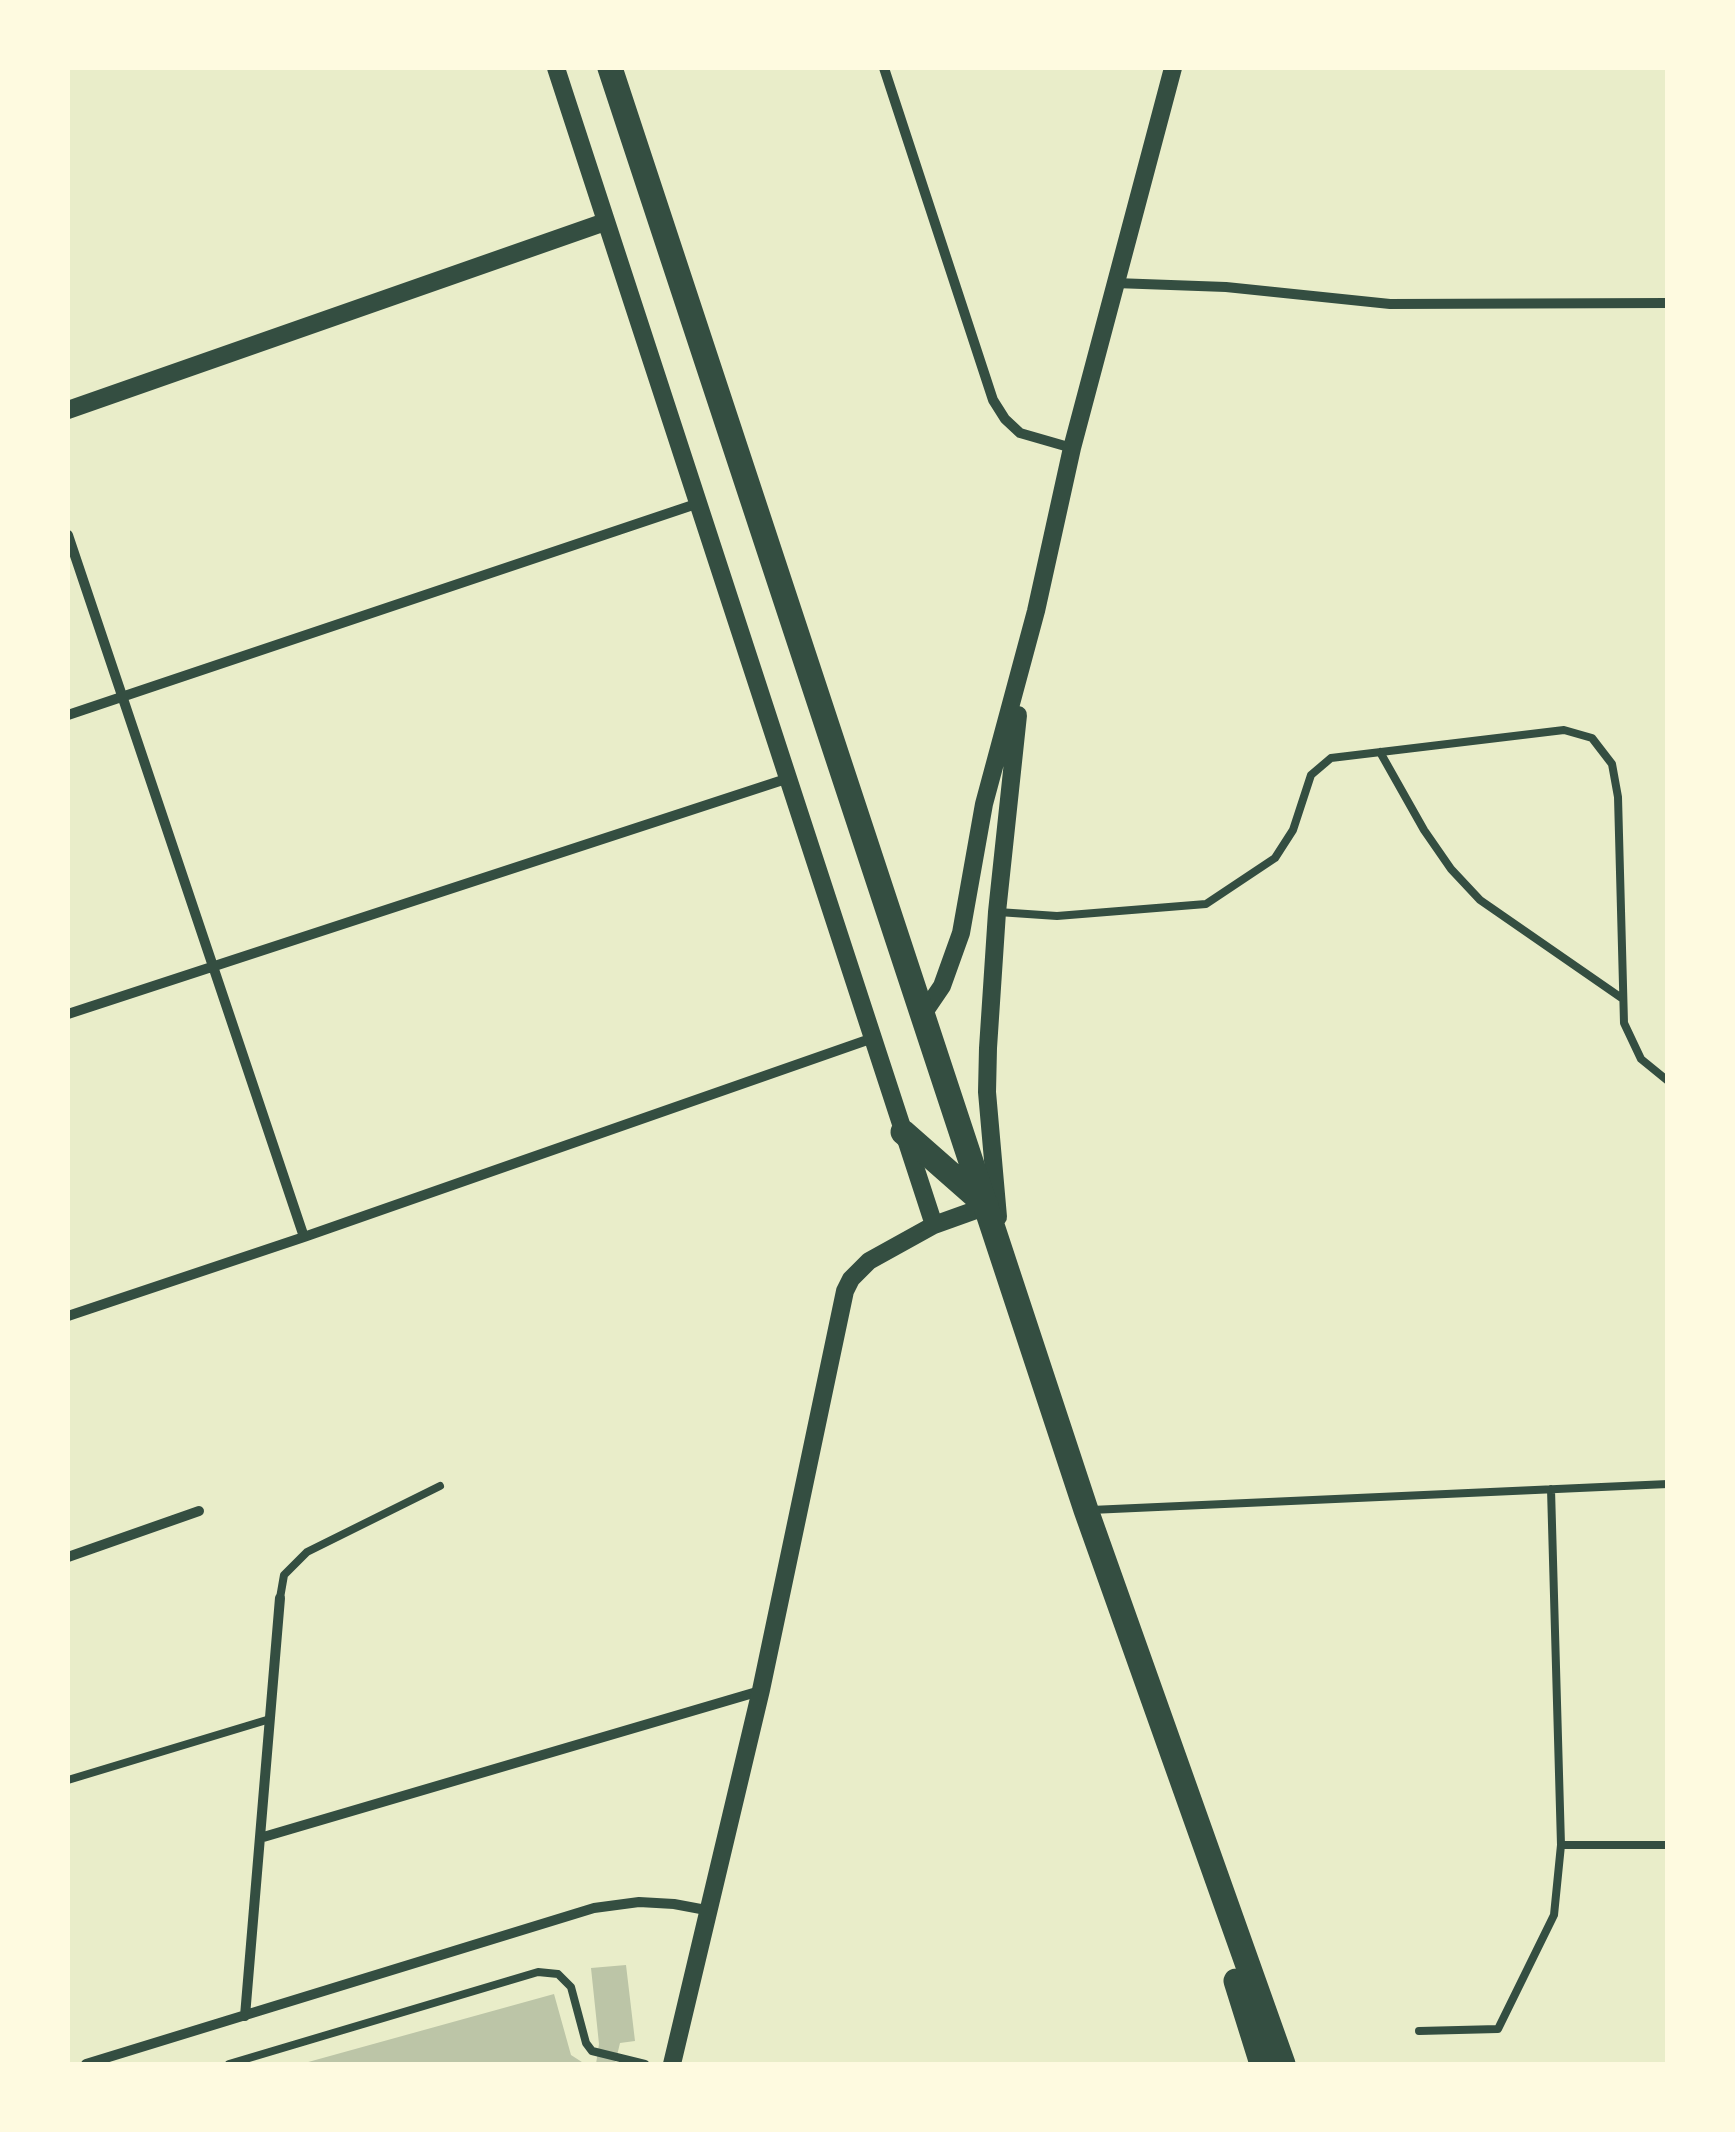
<!DOCTYPE html>
<style>
body{margin:0}
#map{position:relative;width:1735px;height:2132px;overflow:hidden;background:#e9edc9;font-family:Overpass,sans-serif}
canvas{display:block}
.frame{position:absolute;inset:0;border:70px solid #fefae0;pointer-events:none}
</style>
<div id="map">
<canvas width="1735" height="2132"></canvas>
<div class="frame"></div>
</div>
<script>
const ctx = document.querySelector('canvas').getContext('2d');
ctx.lineJoin = 'round';
function paint(path, color) {
  ctx.fillStyle = color;
  ctx.fill(path, 'evenodd');
}
function toPath(rows) {
  const path = new Path2D();
  for (const r of rows) {
    path.moveTo(r[0], r[1]);
    for (let i = 2; i < r.length; i += 2) path.lineTo(r[i], r[i + 1]);
  }
  return path;
}
function stroke(path, color, width, dash) {
  ctx.strokeStyle = color;
  ctx.lineWidth = width;
  ctx.lineCap = dash ? 'butt' : 'round';
  ctx.setLineDash(dash || []);
  ctx.stroke(path);
}
const building = toPath([
 [626,1965,635,2041,620,2043,615,2064,596,2064,599,2044,591,1968],
 [554,1994,571,2055,585,2064,301,2064]
]);
const service = toPath([
 [1380,752,1424,830,1451,869,1480,900,1623,999],
 [998,912,1057,916,1206,904,1275,858,1293,830,1311,775,1331,758,1564,730,1592,738,1612,764,1618,797,1624,1023,1641,1059,1668,1081],
 [1551,1489,1561,1845,1668,1845],
 [1091,1510,1668,1484],
 [280,1598,284,1575,307,1552,440,1486],
 [68,1780,270,1719],
 [1419,2031,1498,2029,1554,1915,1561,1845],
 [229,2064,538,1972,558,1974,571,1987,586,2043,592,2051,645,2064]
]);
const minor = toPath([
 [884,68,993,400,1005,419,1020,433,1072,448],
 [1115,283,1226,287,1390,304,1668,303],
 [68,535,304,1237],
 [68,715,699,503],
 [68,1014,789,778],
 [68,1316,304,1237,873,1038],
 [68,1557,199,1511],
 [260,1838,760,1691],
 [245,2016,280,1598],
 [86,2064,594,1908,639,1902,674,1904,706,1910]
]);
const tertiary = toPath([
 [556,68,934,1225],
 [68,410,605,222],
 [923,1014,942,986,961,933,984,804,1036,611,1072,448,1173,68],
 [998,1217,987,1092,988,1048,997,912,1018,715],
 [672,2064,761,1690,845,1291,851,1279,869,1261,934,1225,987,1206]
]);
const primary = toPath([
 [610,68,1086,1510,1283,2064],
 [903,1132,986,1205],
 [1236,1981,1262,2064]
]);
paint(building, '#bcc5a7');
stroke(service, '#344e41', 8);
stroke(minor, '#344e41', 10);
stroke(tertiary, '#344e41', 18);
stroke(primary, '#344e41', 25);
</script>
